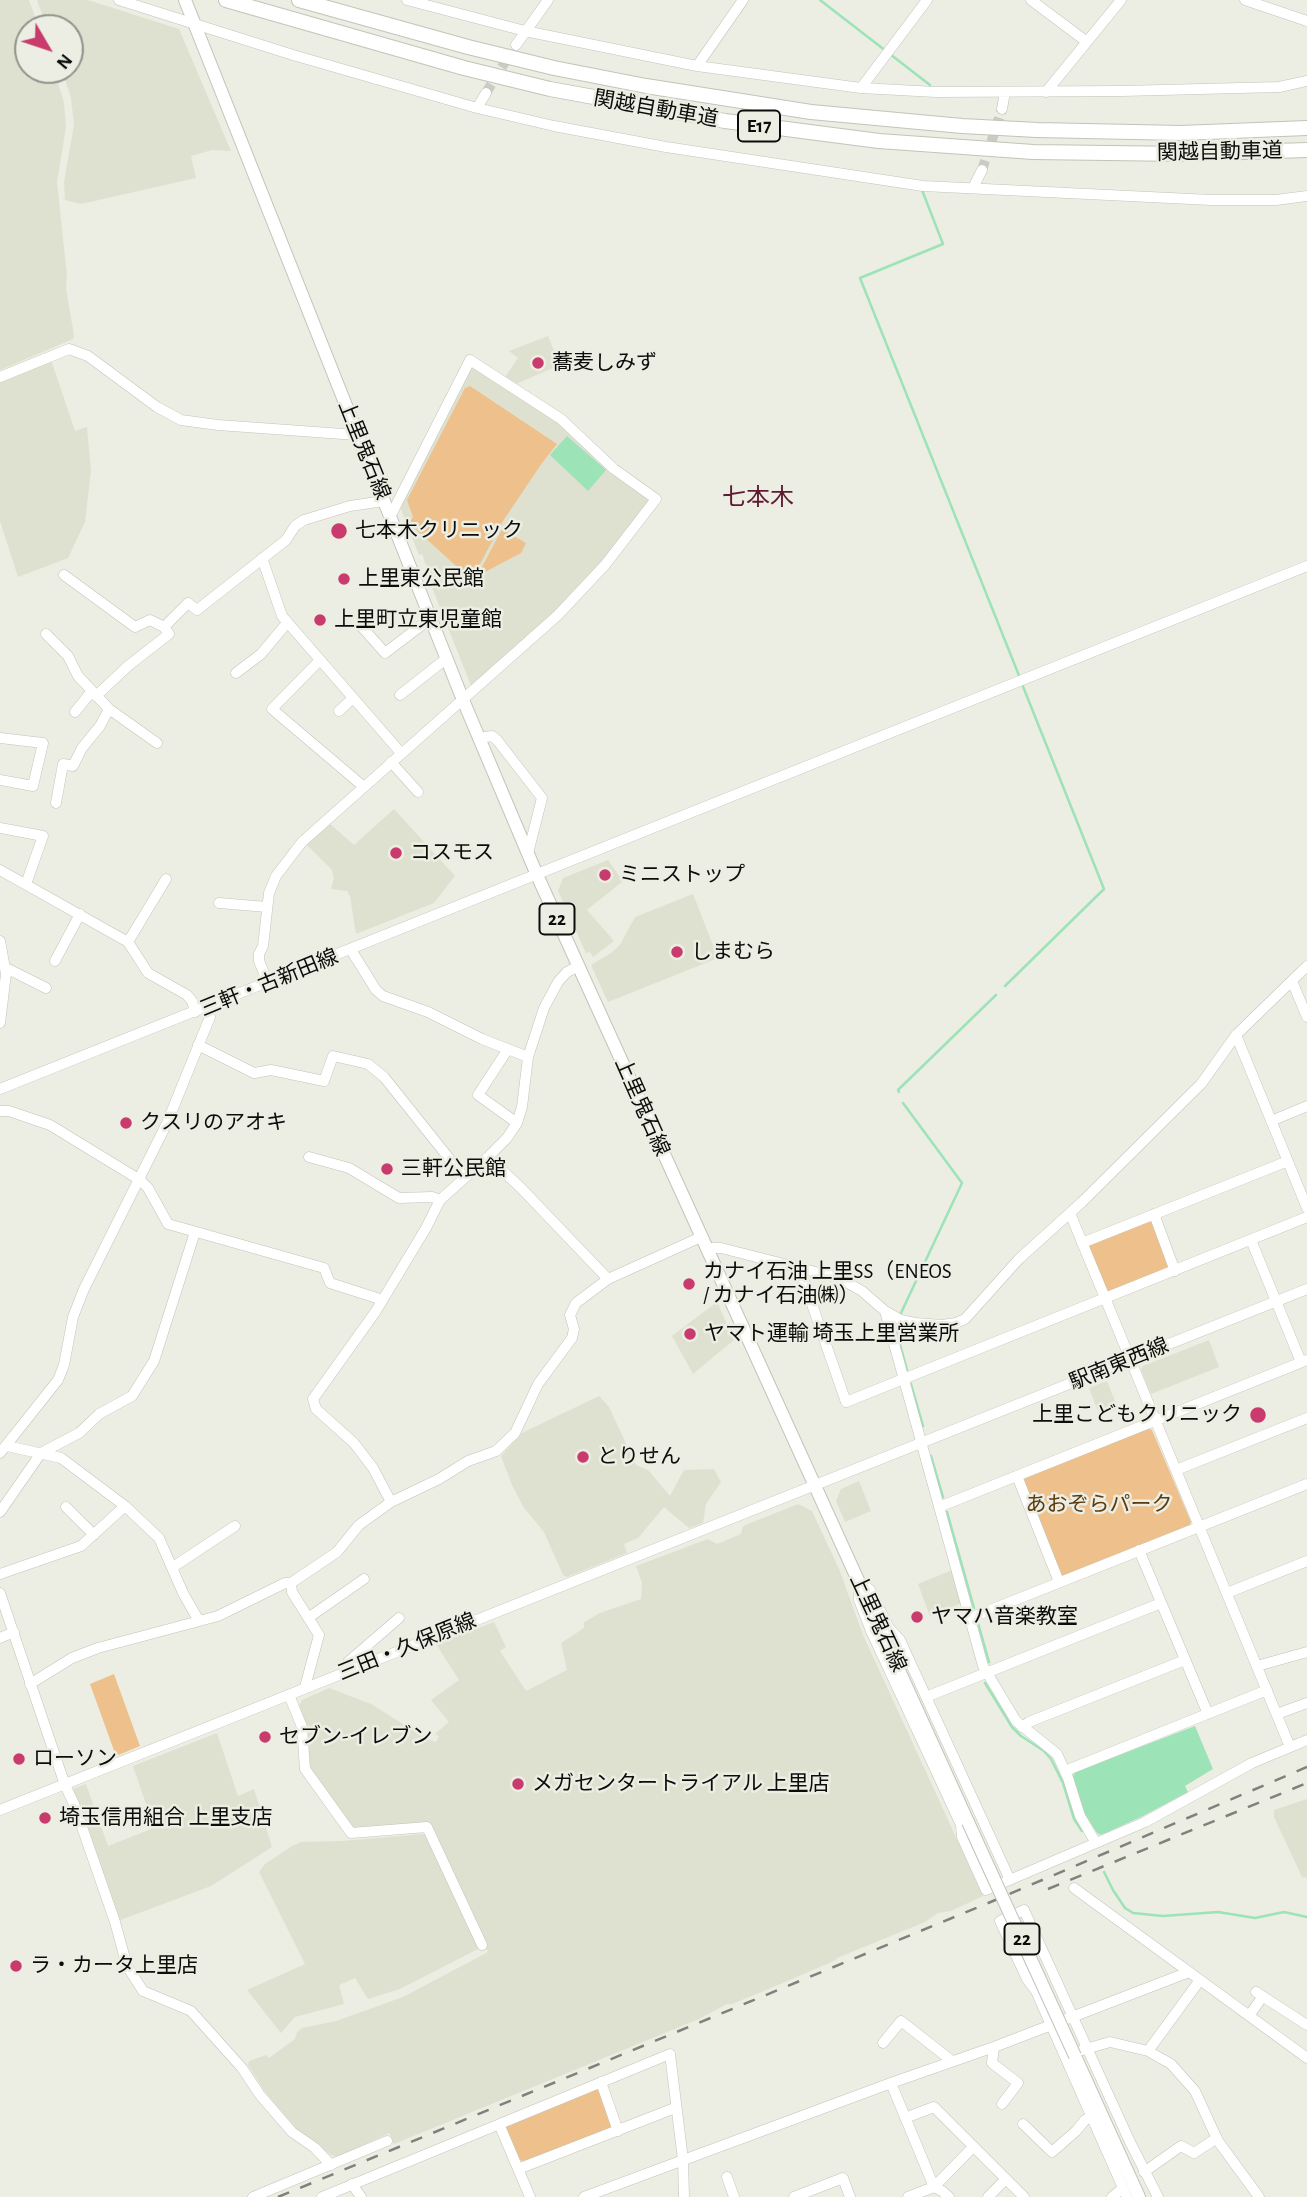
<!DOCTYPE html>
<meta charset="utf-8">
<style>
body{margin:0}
#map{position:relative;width:1307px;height:2197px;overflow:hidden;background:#ecede3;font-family:"Alegreya Sans",sans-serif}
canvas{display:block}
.north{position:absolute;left:14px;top:14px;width:70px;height:70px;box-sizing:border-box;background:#ecede3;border:2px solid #92938c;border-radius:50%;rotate:129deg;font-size:19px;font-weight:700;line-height:28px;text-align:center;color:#0c0d0a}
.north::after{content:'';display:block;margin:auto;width:24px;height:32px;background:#c83b6c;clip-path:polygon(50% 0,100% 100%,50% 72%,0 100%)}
</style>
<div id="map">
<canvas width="1307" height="2197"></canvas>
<div class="north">N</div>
</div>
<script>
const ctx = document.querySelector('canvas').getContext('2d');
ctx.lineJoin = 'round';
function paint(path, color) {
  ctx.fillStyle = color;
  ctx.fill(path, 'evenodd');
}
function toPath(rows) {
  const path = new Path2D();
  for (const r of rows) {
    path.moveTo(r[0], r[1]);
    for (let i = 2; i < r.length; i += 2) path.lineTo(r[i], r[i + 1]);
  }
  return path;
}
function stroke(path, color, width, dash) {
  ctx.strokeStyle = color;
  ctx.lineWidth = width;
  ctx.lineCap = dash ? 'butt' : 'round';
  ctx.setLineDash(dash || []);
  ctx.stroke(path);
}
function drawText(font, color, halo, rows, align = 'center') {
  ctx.font = font + ' "Alegreya Sans","Noto Sans JP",sans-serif';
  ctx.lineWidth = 5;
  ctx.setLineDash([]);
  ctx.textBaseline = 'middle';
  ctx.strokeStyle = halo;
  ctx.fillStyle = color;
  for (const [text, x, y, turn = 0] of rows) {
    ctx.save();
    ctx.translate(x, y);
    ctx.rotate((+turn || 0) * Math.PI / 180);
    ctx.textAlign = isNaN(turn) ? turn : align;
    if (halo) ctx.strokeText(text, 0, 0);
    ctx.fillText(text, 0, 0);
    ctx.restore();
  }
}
const built = toPath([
 [0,0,29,0,39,28,28,28,28,70,54,70,64,103,66,127,57,182,67,276,66,289,74,335,73,339,0,370],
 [37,0,88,0,179,29,231,151,212,150,191,156,196,178,81,204,65,200,64,182,74,125,71,98,62,70,70,70,70,28,47,28],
 [548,336,560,365,516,384,505,377,518,358,509,351],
 [51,360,75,431,87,427,91,471,85,522,68,558,18,577,0,521,0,381],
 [473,366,550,415,650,498,650,502,602,563,557,609,472,688,427,575,429,573,422,554,419,555,400,507,470,367],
 [394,809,455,876,434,903,356,934,350,896,347,891,331,889,334,878,332,870,305,843,329,823,354,845],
 [608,860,623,881,587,910,614,941,593,957,590,952,586,953,558,891,563,878],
 [693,894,718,958,608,1002,591,965,611,953,620,945,635,917],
 [717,1302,734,1340,693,1374,672,1336],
 [1209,1340,1219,1367,1151,1394,1141,1370,1143,1366],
 [1107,1381,1118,1409,1100,1416,1089,1388],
 [599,1396,609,1407,636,1465,648,1470,670,1496,684,1470,714,1469,721,1482,706,1504,703,1523,689,1528,664,1507,638,1538,624,1544,627,1553,567,1577,563,1575,544,1532,524,1508,512,1485,501,1456,522,1433],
 [859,1481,871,1511,845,1522,836,1501,841,1489],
 [798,1504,812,1511,839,1569,863,1635,983,1896,951,1911,938,1913,925,1922,837,1958,836,1960,771,1988,732,2004,727,2004,699,2019,394,2144,389,2133,337,2157,331,2155,298,2131,266,2093,248,2065,249,2061,266,2055,269,2058,295,2039,297,2032,302,2028,336,2021,403,1997,488,1952,429,1824,352,1830,311,1770,306,1730,299,1706,302,1700,329,1688,371,1704,425,1738,436,1742,439,1736,435,1734,449,1722,431,1700,459,1680,436,1644,494,1622,506,1647,500,1651,526,1691,567,1670,561,1643,584,1628,584,1622,600,1613,641,1599,642,1583,636,1566,708,1539,717,1544,741,1534,743,1526],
 [952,1570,962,1603,930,1616,918,1584],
 [217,1733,238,1796,254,1789,272,1847,211,1886,118,1921,73,1789,86,1784,108,1846,154,1828,133,1766],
 [1307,1799,1307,1878,1302,1877,1274,1817,1274,1810],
 [423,1834,428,1837,478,1946,478,1949,400,1989,368,1999,355,1978,339,1985,344,2004,295,2017,281,2033,247,1990,305,1964,259,1872,265,1864,292,1846,301,1842,342,1841]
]);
const green = toPath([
 [470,386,557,444,542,463,503,521,480,564,467,576,409,523,413,517,407,500,465,388],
 [502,529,526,543,521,553,485,572,482,567],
 [1149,1221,1153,1223,1170,1265,1168,1269,1110,1293,1106,1291,1088,1248,1090,1244],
 [1148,1428,1152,1430,1191,1522,1189,1526,1064,1576,1060,1574,1023,1481,1025,1477],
 [114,1674,140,1746,116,1756,90,1684],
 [595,2088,601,2091,613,2125,611,2129,524,2161,518,2160,505,2129,508,2124]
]);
const water = toPath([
 [567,436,606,470,588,491,550,455],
 [1195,1726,1213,1769,1185,1786,1188,1792,1143,1816,1101,1835,1097,1833,1085,1814,1073,1776,1075,1772]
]);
const stream = toPath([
 [820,0,930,85,929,90],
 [922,190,943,244,860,278,1020,678],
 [1005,986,1104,889,1022,684],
 [899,1092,898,1090,996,995],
 [901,1313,962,1183,903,1103],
 [895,1326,907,1370],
 [911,1384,923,1426],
 [931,1456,943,1497],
 [947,1512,974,1608],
 [978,1623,989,1662],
 [985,1683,1012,1727,1021,1736,1044,1751,1051,1759,1063,1783,1074,1819,1082,1831],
 [1104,1872,1113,1890,1125,1908,1133,1913,1163,1916,1218,1912,1255,1918,1284,1912,1307,1917]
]);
const minorTunnel = toPath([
 [486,93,510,54],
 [982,170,1002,109]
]);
const minor = toPath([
 [119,0,293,55,477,108,554,126,666,147,923,186,1211,200,1276,200,1307,196],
 [407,0,525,31,697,66,861,88,936,92,1122,91,1279,87,1307,81],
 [1031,0,1087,42],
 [1245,0,1307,21],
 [516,45,548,0],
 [697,66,743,0],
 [861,88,927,0],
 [1046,92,1121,0],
 [477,108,486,93],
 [1002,109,1005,92],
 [973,188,982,170],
 [0,377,69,349,88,356,157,407,181,420,218,425,357,435],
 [262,558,282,616,401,753],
 [64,575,135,627,150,620,164,627,188,603,197,610,286,540,295,526,304,520,350,506,384,501],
 [362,627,385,653,431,618],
 [46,634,68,656,78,676,109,709,157,743],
 [320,660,272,709,364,787],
 [236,673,261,654,287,623],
 [400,695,447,658],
 [96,696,128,666,169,634,164,627],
 [339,711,353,698],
 [75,712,92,691],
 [0,738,43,743,33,786,0,780],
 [479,738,492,736,497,740,542,798,528,853],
 [391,762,418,792],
 [56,803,63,764,73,766,82,748,100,726,109,709],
 [0,828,43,836,26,884],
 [0,870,128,942,148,973,187,995,192,1001,195,1012],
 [219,903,267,907],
 [0,941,6,974,0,1023],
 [128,942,166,879],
 [351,950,376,990,383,996,428,1012,482,1039,528,1057],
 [55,961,80,914],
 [6,968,46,988],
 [1292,981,1307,1017],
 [268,983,259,961,259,954,263,946,269,893,276,876,302,842,558,615,605,565,656,499,614,469,561,419,470,360,390,517],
 [1236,1035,1307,1208],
 [198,1045,254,1073,271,1070,324,1081,333,1056,368,1064,384,1077,464,1177],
 [508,1049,478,1095,517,1123],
 [0,1089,1307,566],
 [0,1111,9,1111,50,1125,140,1180,148,1188,168,1224,324,1268,330,1283,383,1300],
 [1271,1121,1307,1106],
 [309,1157,349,1168,399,1198,432,1197,440,1200],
 [488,1157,521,1188,608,1279],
 [1070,1213,1290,1747],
 [1154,1214,1175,1271],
 [1251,1240,1301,1362],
 [1082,1243,1288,1161],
 [706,1248,721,1248,839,1278,862,1291,885,1311,901,1320,915,1323,942,1325,956,1323,965,1319,1019,1259,1082,1202,1201,1084,1236,1035,1307,966],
 [799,1267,846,1402,1307,1217],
 [885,1311,983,1666,1016,1721,1057,1754,1068,1778,1080,1816,1096,1843],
 [7,1446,61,1458,125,1506,159,1538,183,1593,199,1621],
 [0,1453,58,1380,64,1365,73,1317,84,1289,167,1123,210,1017,207,1008],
 [1176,1470,1307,1418],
 [1017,1476,1059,1582],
 [391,1502,373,1468,354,1443,316,1409,313,1399,376,1311,426,1228,440,1200,488,1157,507,1138,517,1123,522,1107,528,1057,544,1008,558,982,567,972,579,966],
 [66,1507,94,1535],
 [939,1507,1307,1360],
 [0,1512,41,1453,79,1433,99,1414,132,1396,154,1361,195,1232],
 [1139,1550,1208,1714],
 [173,1567,235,1526],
 [0,1574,81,1546,125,1506],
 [860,1582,870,1590,889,1628,900,1640,1010,1880],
 [291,1583,292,1592,319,1635,305,1687],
 [859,1584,859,1600,871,1631,961,1825,962,1837,986,1890,1145,1822,1252,1763,1307,1740],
 [0,1593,65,1785,74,1804,115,1922,127,1966,143,1991,191,2011,242,2068,260,2095,292,2132,315,2148,331,2165],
 [1227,1593,1307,1561],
 [308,1618,364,1579],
 [970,1618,1307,1484],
 [0,1638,14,1632],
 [1257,1666,1307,1652],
 [346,1671,348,1662,399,1618],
 [30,1684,72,1658,98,1648,218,1616,285,1583,291,1583,337,1552,359,1525,391,1502,439,1479,468,1461,496,1451,515,1433,538,1384,572,1338,574,1329,570,1315,576,1303,608,1279,701,1237],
 [289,1695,302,1727,305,1769,351,1833,427,1827,482,1945],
 [926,1697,1161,1603],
 [1277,1714,1307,1703],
 [1022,1727,1029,1722,1185,1660],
 [1065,1771,1267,1690],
 [0,1810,1307,1289],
 [1074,1888,1307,2058],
 [1256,1992,1307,2025],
 [1249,2016,1263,1996],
 [883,2043,901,2021,952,2061],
 [994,2047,992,2063,1018,2083,1002,2104],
 [1082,2050,1110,2042,1148,2051,1171,2064,1195,2091,1218,2141,1259,2197],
 [1148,2051,1200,1980],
 [601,2082,618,2131],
 [891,2083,934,2187,942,2191,949,2197],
 [905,2118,934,2107,1024,2197],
 [499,2124,530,2197],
 [1023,2124,1052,2152,1076,2131,1085,2120,1093,2116],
 [518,2169,675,2108],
 [1144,2172,1181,2146,1194,2153,1217,2138],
 [727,2177,734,2197],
 [352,2184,361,2197],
 [253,2197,387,2141],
 [322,2197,670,2054,683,2160,684,2197],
 [584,2197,891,2083,994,2047,1189,1972],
 [794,2197,843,2178,850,2197],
 [908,2197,934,2187,973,2147],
 [988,2197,1006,2179],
 [1112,2197,1123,2188],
 [1127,2197,1036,1991,1027,1979,1000,1921,1024,1910,1130,2142,1158,2197]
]);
const major = toPath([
 [185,0,463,700,537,875,968,1822],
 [1075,2056,1139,2197]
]);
const highway = toPath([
 [226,0,464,68,550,89,725,121,879,141,1033,152,1182,154,1307,150],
 [299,0,468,47,554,68,646,86,811,112,962,126,1037,130,1181,133,1307,128]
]);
const rail = toPath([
 [1048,1889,1307,1783],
 [278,2197,993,1901,1307,1767]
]);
const majorBridge = toPath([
 [968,1822,1075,2056]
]);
const markers = [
 [538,363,7,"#c83b6c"],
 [339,531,9,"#c83b6c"],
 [344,579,7,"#c83b6c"],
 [320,620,7,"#c83b6c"],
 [396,853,7,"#c83b6c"],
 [605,875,7,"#c83b6c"],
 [677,952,7,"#c83b6c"],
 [126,1123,7,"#c83b6c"],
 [387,1169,7,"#c83b6c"],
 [689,1284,7,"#c83b6c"],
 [690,1334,7,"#c83b6c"],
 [1258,1415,9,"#c83b6c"],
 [583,1457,7,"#c83b6c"],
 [917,1617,7,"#c83b6c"],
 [265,1737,7,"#c83b6c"],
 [19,1759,7,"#c83b6c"],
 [518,1784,7,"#c83b6c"],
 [45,1818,7,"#c83b6c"],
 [16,1966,7,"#c83b6c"]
];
const shields = [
 [759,126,42],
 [557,919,35],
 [1022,1939,35]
];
const shieldNames = [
 ["E17",759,126],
 ["22",557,919],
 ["22",1022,1939]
];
const streetNames = [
 ["関越自動車道",656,109,10],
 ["関越自動車道",1220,152,-1],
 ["上里鬼石線",364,450,68],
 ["三軒・古新田線",269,983,-22],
 ["上里鬼石線",642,1107,66],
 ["駅南東西線",1119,1364,-22],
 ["上里鬼石線",878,1623,65],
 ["三田・久保原線",407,1647,-22]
];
const poiNames = [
 ["蕎麦しみず",552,363],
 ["七本木クリニック",355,531],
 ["上里東公民館",358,579],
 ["上里町立東児童館",334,620],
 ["コスモス",410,853],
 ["ミニストップ",619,875],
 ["しまむら",691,952],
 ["クスリのアオキ",140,1123],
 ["三軒公民館",401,1169],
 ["カナイ石油 上里SS（ENEOS",703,1272],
 ["/ カナイ石油㈱）",703,1296],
 ["ヤマト運輸 埼玉上里営業所",704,1334],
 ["上里こどもクリニック",1242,1415,"right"],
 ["とりせん",597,1457],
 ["ヤマハ音楽教室",931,1617],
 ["セブン-イレブン",279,1737],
 ["ローソン",33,1759],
 ["メガセンタートライアル 上里店",532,1784],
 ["埼玉信用組合 上里支店",59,1818],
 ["ラ・カータ上里店",30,1966]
];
const parkNames = [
 ["あおぞらパーク",1099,1505]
];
const quarterNames = [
 ["七本木",758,498]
];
paint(built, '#dfe1d0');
paint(green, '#eec08b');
paint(water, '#9ce3b7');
stroke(stream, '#9ce3b7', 2.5);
stroke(minorTunnel, '#cacbc2', 10, [10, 5]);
stroke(minor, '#c2c4ba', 11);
stroke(major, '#c2c4ba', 14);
stroke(highway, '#c2c4ba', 16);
stroke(minor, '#fff', 10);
stroke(major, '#fff', 12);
stroke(highway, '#fff', 14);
stroke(rail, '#80817b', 2.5, [12, 12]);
stroke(majorBridge, '#c2c4ba', 14, []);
stroke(majorBridge, '#fff', 12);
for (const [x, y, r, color] of markers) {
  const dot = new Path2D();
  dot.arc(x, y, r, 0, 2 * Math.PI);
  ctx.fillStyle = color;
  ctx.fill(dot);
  stroke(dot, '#ecede3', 2.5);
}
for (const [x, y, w] of shields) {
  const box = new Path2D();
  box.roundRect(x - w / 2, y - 15.5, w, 31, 5);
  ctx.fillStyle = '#ecede3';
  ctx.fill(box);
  stroke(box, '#0c0d0a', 2);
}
drawText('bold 19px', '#0c0d0a', null, shieldNames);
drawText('21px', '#0c0d0a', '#ecede3', streetNames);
drawText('21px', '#0c0d0a', '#ecede3', poiNames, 'left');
drawText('21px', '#5b3a0e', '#ecede3', parkNames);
drawText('24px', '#5d1a30', '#ecede3', quarterNames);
</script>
